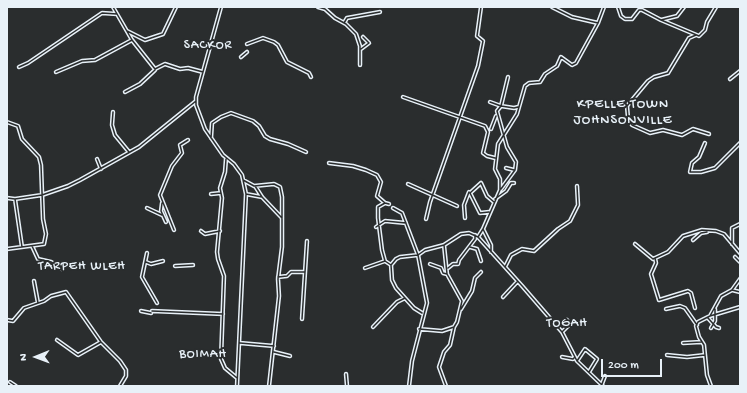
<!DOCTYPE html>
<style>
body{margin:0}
#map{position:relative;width:747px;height:393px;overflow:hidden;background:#2a2d2e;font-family:"Gochi Hand",sans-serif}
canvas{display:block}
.frame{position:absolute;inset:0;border:8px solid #e8f1f8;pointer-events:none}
.north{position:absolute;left:16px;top:337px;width:40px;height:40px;-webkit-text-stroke:3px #2a2d2e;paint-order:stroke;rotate:269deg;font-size:11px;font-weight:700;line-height:16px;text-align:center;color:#e8f1f8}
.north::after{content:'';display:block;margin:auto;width:14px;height:18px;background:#e8f1f8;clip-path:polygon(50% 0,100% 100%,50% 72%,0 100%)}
.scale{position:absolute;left:601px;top:359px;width:61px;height:18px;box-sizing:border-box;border:2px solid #e8f1f8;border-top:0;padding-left:5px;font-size:12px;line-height:14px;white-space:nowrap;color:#e8f1f8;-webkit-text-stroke:3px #2a2d2e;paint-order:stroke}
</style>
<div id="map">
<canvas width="747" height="393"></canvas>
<div class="frame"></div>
<div class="north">N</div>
<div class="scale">200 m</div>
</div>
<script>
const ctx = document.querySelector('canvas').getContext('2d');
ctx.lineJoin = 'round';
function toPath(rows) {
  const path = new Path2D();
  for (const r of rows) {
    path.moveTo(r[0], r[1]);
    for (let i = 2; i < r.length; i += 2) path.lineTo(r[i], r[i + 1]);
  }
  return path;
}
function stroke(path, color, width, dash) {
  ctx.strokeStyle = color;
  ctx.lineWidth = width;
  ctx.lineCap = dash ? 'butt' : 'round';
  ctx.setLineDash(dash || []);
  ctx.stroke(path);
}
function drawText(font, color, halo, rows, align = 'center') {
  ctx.font = font + ' "Gochi Hand",sans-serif';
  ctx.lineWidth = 4;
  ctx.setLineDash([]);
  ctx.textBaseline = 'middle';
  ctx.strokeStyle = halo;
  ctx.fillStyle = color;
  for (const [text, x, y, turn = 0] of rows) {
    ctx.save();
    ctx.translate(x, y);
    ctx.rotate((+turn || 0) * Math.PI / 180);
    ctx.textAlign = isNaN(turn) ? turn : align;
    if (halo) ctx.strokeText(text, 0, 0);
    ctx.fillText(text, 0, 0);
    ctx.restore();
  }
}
const street = toPath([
 [113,7,132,40,155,69,165,64,180,69,188,68,203,72],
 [221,7,196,97,196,105,205,129,223,155,234,164,242,175,246,194,237,386],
 [318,7,325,9,335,18,346,24,356,34,360,46,360,65],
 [552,7,572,17,598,23],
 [618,7,621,16,625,19,632,19,639,10,642,10,661,20,699,36,705,30,707,22,716,7],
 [661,20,677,16,684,7],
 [344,23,347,18,380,12],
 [127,31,145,40,163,34,176,7],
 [696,35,689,38,668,73,654,77,648,81,627,106,628,118,632,125,650,133,663,130,682,135,693,129,709,134],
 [247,44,263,38,274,42,278,45,287,62,309,73,311,77],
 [361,49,369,43,363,37],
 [241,57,247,52],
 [19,67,28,63,102,13,117,14],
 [56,72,82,61,95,60,132,40],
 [730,79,740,71],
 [125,92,140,84,155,70],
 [403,97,485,126,488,132,483,153,487,156,495,158],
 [490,102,501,106,508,77],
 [113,112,112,125,115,135,129,152],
 [7,122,18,126,22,139,39,157,41,165,43,219,46,234,44,244,7,249],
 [491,129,496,116],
 [211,138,212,123,221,117,231,113,253,121,259,126,265,136,270,139,288,144,306,152],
 [705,143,699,157,692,163,690,172,701,172,715,168,740,143],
 [97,159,101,169],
 [226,159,225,172,220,188,222,198,217,252,218,259,224,276,221,359,225,368,237,378],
 [329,163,353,166,366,170,377,175,381,182,377,196,385,203,389,204],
 [506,168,514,170],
 [243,180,254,186,274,184,280,187,282,197,282,247,278,279,279,296,269,386],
 [408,184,457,206],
 [255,186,262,197,282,218],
 [501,189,515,170,516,162,507,147,497,111,501,106,514,108,518,107],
 [211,194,221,193],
 [246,194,262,197],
 [7,198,15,199],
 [495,199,506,191,511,183,514,183],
 [162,203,161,211,166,222],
 [385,203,378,207,378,218,382,250,385,261,391,265],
 [147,208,162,215],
 [393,208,402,213,418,255,400,257,396,259,391,265,392,280,396,288,414,308,422,313],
 [489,212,480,213,470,193,481,183,487,196,494,202],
 [465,218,464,205,469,192],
 [426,219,430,202,478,66,483,41,477,36,481,7],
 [376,227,385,221,406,223],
 [483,229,500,190,500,179,495,169,498,144,517,114,525,86,529,83,540,82,545,74,557,66,561,57,572,65,576,63,598,23,604,7],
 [174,230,160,195,172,166,182,153,180,145,188,140],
 [201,231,205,234,220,231],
 [478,237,483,229,491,245,491,252],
 [693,240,701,233,707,232],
 [635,244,653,259,668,252,683,236,702,230,716,231,724,234,740,253],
 [732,244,732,228,740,224],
 [32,246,38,259,51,262,62,269],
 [22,247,15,199,42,195,68,186,80,180,139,147,196,101],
 [470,247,477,249,481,261],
 [147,253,142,277,157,303],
 [735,257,740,262],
 [655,258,656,263,651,274,659,300,688,291,691,293,695,308],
 [146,262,151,264,163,261],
 [430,264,441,268,443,273,447,274],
 [175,266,193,265],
 [505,267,511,255,522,249,534,251,558,229,570,221,578,205,577,186],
 [365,268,385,261],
 [448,268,453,264,458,264,459,260,475,239,475,235],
 [278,277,287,276,291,272,304,272],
 [34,281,38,303],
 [732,290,740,292],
 [503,297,517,282],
 [461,309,472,291,475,278,481,272],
 [666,309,680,306,685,308,697,325],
 [141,311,151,313],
 [152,311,223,314],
 [710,316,740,307],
 [708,318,716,327,719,328],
 [302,319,307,241],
 [7,320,13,321,24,308,44,301,51,296,66,292,101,342,120,361,126,370,126,376,120,386],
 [555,323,564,324,567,320,570,324,562,332],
 [373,327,397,302,405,298],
 [711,328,715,321,715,309],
 [419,329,442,331,454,327,457,322,462,301,447,274,444,245,461,234,469,233,478,237,523,287,562,332,577,361,603,386],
 [57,340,78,355,101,342],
 [240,343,274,346],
 [683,343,701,342],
 [274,352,290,356],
 [667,355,687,357,705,355],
 [562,357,573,359,575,357],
 [577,361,585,349,597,359,589,372],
 [346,374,347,386],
 [10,382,16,386],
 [602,384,605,376],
 [409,386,412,361,427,303,418,255,425,250,444,245],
 [446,386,439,367,444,352,450,345,454,327],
 [711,386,707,375,704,345,699,337,696,326,698,322,710,316,721,296,732,290,740,279]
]);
const neighbourhoodNames = [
 ["SACKOR",208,46],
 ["TARPEH WLEH",82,267],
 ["TOGAH",567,324],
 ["BOIMAH",203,355]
];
const quarterNames = [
 ["KPELLE TOWN",623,105],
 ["JOHNSONVILLE",623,121]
];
stroke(street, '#e8f1f8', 4.5);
stroke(street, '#2a2d2e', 1.5);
ctx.letterSpacing = '1px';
drawText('13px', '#e8f1f8', '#2a2d2e', neighbourhoodNames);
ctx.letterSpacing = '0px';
ctx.letterSpacing = '1px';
drawText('14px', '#e8f1f8', '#2a2d2e', quarterNames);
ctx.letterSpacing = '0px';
</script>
